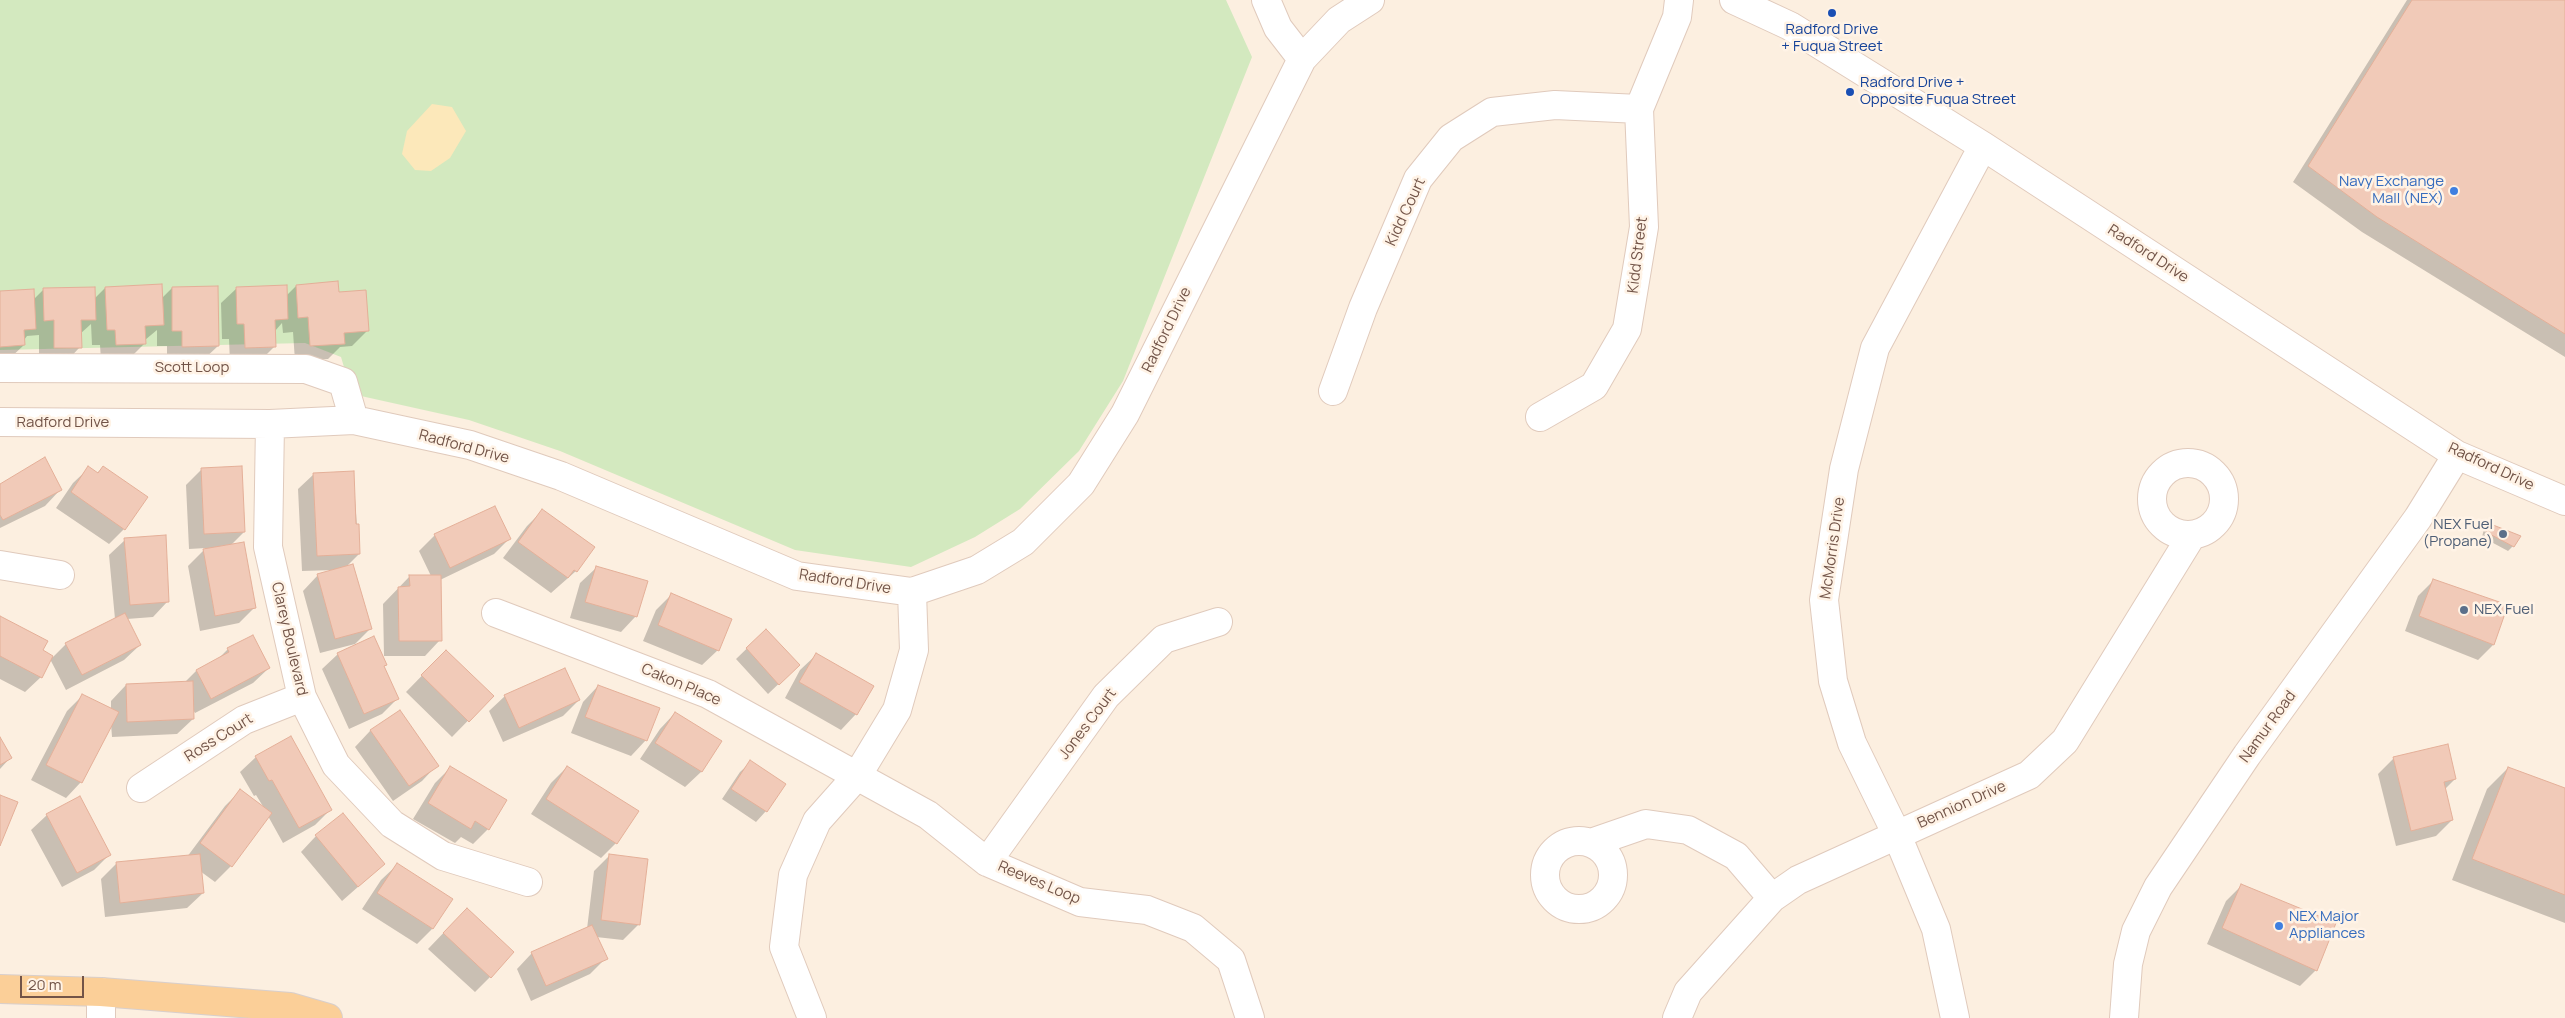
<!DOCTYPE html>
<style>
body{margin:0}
#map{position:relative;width:2565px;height:1018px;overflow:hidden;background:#fcefe0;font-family:Manrope,sans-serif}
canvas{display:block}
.scale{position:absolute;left:20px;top:976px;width:64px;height:22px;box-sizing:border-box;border:2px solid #725448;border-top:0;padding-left:6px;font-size:15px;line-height:18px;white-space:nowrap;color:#725448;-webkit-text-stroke:4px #fff3e6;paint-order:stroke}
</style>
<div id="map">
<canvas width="2565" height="1018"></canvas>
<div class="scale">20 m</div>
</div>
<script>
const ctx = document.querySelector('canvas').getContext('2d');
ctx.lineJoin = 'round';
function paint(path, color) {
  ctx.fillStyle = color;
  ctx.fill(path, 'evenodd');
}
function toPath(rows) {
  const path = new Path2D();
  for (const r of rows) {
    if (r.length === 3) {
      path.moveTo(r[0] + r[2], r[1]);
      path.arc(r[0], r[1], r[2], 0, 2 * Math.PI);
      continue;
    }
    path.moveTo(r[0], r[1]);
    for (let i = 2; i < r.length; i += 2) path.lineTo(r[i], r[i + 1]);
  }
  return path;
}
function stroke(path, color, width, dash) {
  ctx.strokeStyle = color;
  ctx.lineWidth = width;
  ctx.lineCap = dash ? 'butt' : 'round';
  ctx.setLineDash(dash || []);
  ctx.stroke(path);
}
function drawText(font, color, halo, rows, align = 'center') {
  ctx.font = font + ' Manrope,sans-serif';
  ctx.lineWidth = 5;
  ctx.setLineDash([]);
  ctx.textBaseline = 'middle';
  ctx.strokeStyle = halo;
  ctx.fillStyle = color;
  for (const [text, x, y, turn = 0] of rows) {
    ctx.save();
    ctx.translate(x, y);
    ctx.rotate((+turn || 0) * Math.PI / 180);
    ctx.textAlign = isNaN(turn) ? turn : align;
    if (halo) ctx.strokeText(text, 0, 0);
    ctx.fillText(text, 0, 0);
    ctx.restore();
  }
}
const green = toPath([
 [0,0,1226,0,1252,57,1123,381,1079,451,1020,509,975,537,911,567,795,550,560,451,469,420,352,394,341,357,305,343,0,350]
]);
const sand = toPath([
 [432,104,452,107,466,131,450,158,431,171,415,170,402,154,407,131]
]);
const shadow = toPath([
 [2407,0,2565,0,2565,357,2362,232,2293,182],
 [296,286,337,293,368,330,352,346,340,347,328,359,295,361,293,332,283,333,282,323,275,331,275,346,259,362,230,363,229,339,222,339,221,303,237,288,286,296],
 [105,288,161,299,172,288,218,346,202,361,167,362,167,346,157,346,157,330,145,340,145,343,129,359,101,360,100,345,92,345,91,324,80,334,80,347,65,363,39,363,39,335,27,336,24,340,24,345,8,360,0,361,0,292,33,300,44,289,94,299],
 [103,467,124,529,109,544,56,508,73,483,89,468,97,473],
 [202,469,244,532,230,546,254,608,239,623,200,631,188,566,206,548,189,549,186,485],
 [353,472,359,554,345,568,371,628,355,644,320,653,303,591,318,575,334,570,302,571,298,489,314,474],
 [0,485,60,490,45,506,0,528],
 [542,511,576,571,551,593,503,558,527,526],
 [2489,524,2513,546,2508,551,2482,537,2484,529],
 [435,535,509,539,494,554,440,580,440,640,425,656,384,656,383,604,410,576,431,576,419,551],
 [125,540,168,601,153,617,127,619,140,645,124,660,66,690,50,659,41,677,25,692,0,679,0,617,41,651,53,657,66,644,115,619,109,555],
 [596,568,636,616,621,632,570,618,580,583],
 [2434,580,2506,606,2493,645,2478,660,2405,631,2418,596],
 [671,595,718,650,702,665,643,641,656,610],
 [766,630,788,675,768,694,736,659],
 [228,649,269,668,253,683,195,713,192,708,193,719,177,734,112,737,111,724,81,782,66,798,31,780,67,711,82,696,111,710,111,701,126,685,184,683,196,671,218,659],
 [446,651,492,696,452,737,406,692],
 [338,654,386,664,383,667,397,699,382,714,349,729,322,669],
 [816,655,856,714,841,730,785,698,800,670],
 [598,686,646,740,631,756,571,733,583,702],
 [505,696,579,700,563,716,503,742,489,711],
 [399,711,437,765,422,781,393,801,355,747,370,731],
 [675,713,720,741,701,772,685,787,640,759,660,729],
 [0,740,10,758,0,769],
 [2447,745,2455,779,2445,789,2452,820,2436,836,2396,846,2378,774,2393,759],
 [256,757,330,810,315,825,283,843,268,816,231,866,215,882,200,871,203,893,187,908,105,917,101,879,117,863,187,857,225,806,240,791,264,808,256,795,254,796,240,772],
 [751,762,766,811,756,822,722,799,740,772],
 [567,767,616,843,601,858,531,814,551,783],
 [450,768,488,829,473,844,461,837,455,843,413,819,435,783],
 [2508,768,2565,790,2565,923,2452,880,2487,789],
 [47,815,109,855,94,870,62,887,31,830],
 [316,836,384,864,342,901,301,852],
 [609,856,639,924,623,940,596,937,606,958,590,974,531,1001,517,969,532,953,587,929,594,871],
 [397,865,451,900,432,929,417,944,362,909,381,880],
 [2241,886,2316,970,2300,986,2207,944,2226,901],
 [451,925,490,977,475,992,428,949]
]);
const building = toPath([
 [2412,0,2565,0,2565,334,2377,217,2308,166,2412,0],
 [338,281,339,292,366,290,369,331,344,333,345,344,310,346,308,317,298,318,296,285,338,281],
 [162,284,164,325,145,326,146,344,116,345,115,330,107,330,105,287,162,284],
 [287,285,288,319,275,320,276,347,245,348,244,324,237,324,236,287,287,285],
 [218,286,219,346,182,347,182,331,172,331,172,287,218,286],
 [95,287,96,320,81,320,82,348,54,348,54,320,44,321,43,288,95,287],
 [34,289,36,329,24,330,25,345,0,347,0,291,34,289],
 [45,457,62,490,3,520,0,515,0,484,45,457],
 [88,466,98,473,103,466,148,497,125,530,71,492,88,466],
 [242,466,245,532,204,534,201,468,242,466],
 [354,471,356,524,359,524,360,554,317,556,313,473,354,471],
 [495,506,511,539,450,568,434,534,495,506],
 [542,509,595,547,577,572,574,570,568,578,518,542,542,509],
 [2488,523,2521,536,2514,547,2486,532,2488,523],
 [166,535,169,602,130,605,124,538,166,535],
 [244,542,256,608,215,616,203,549,244,542],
 [353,564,372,629,335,639,317,574,353,564],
 [596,566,648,581,637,617,585,602,596,566],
 [409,575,441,575,442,641,399,641,398,587,410,586,409,575],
 [2433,579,2508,605,2494,645,2419,616,2433,579],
 [671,593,732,619,719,651,658,625,671,593],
 [125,613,141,645,82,675,65,643,125,613],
 [0,616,48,641,43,650,53,656,42,678,0,656,0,616],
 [766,629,800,665,779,685,746,648,766,629],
 [253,635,270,668,211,699,196,670,229,652,227,648,253,635],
 [374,636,387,665,384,666,399,699,364,714,337,653,374,636],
 [446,650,494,696,469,722,421,675,446,650],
 [816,653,874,686,857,715,799,682,816,653],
 [565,668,580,700,519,728,504,695,565,668],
 [193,681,194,719,127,722,126,684,193,681],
 [598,685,660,708,647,741,585,717,598,685],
 [82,694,119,712,82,783,46,765,82,694],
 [400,710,439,766,409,786,370,730,400,710],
 [675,712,722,741,702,772,655,743,675,712],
 [291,736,332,810,299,828,272,780,269,781,255,756,291,736],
 [0,737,12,758,0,765,0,737],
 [2448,744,2456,779,2444,782,2453,820,2411,831,2393,757,2448,744],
 [750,760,786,784,767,812,731,789,750,760],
 [450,766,507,800,489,830,475,821,471,829,428,803,450,766],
 [567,766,639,811,617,844,546,799,567,766],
 [2508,767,2565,788,2565,895,2472,859,2508,767],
 [240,789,272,813,232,867,200,843,240,789],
 [0,795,18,802,0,846,0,795],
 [80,796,111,855,77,873,46,814,80,796],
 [343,813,385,864,358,887,315,835,343,813],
 [200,854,204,893,120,903,116,862,200,854],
 [609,854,648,859,640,925,601,920,609,854],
 [397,863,453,899,433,929,377,893,397,863],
 [2241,884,2336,923,2317,971,2222,928,2241,884],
 [467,908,514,952,491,978,443,933,467,908],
 [592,925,608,959,546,986,531,952,592,925]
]);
const minor = toPath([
 [1266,0,1278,28,1302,59],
 [1734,0,1790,26,1983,146,2457,455,2565,501],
 [0,368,306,369,343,382,354,420],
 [1333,391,1363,308,1418,179,1451,138,1492,112,1555,105,1639,109],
 [1540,417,1594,386,1627,329,1644,227,1639,109,1677,17,1679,0],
 [0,422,270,424,354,420,470,445,561,476,797,576,912,592,977,570,1023,542,1081,484,1125,414,1302,59,1339,20,1370,0],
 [270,424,268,547,302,697,336,765,392,824,443,856,528,882],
 [2188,499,36],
 [0,565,60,575],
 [496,613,708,694,928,815,987,862,1080,902,1147,910,1193,928,1231,960,1250,1018],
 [141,788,244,720,302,697],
 [1579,875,34],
 [1591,843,1646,824,1688,830,1736,856,1772,898],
 [987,862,1106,696,1164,639,1218,622],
 [101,1018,101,992],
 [812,1018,784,947,793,875,817,821,857,776,897,710,914,650,912,592],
 [1677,1018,1688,992,1772,898,1798,880,2029,775,2065,741,2192,535],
 [1955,1018,1936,929,1897,835,1852,743,1833,681,1824,600,1844,469,1875,348,1983,146],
 [2124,1018,2128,964,2136,931,2158,887,2247,755,2418,518,2457,455]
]);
const major = toPath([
 [0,989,101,992,290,1007,328,1018]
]);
const markers = [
 [1832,13,5,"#1a4fb4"],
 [1850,92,5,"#1a4fb4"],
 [2454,191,5,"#3f7fe0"],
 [2503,534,5,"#5c6f8a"],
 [2464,610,5,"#5c6f8a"],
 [2279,926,5,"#3f7fe0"]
];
const transitNames = [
 ["Radford Drive",1832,30],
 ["+ Fuqua Street",1832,47],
 ["Radford Drive +",1860,83,"left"],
 ["Opposite Fuqua Street",1860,100,"left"]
];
const shopNames = [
 ["Navy Exchange",2444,182],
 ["Mall (NEX)",2444,199],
 ["NEX Major",2289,917,"left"],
 ["Appliances",2289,934,"left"]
];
const streetNames = [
 ["Kidd Court",1406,212,-65],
 ["Radford Drive",2148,254,33],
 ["Kidd Street",1638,255,-83],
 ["Radford Drive",1167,330,-64],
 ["Scott Loop",192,368],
 ["Radford Drive",63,423],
 ["Radford Drive",464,447,15],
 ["Radford Drive",2491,467,25],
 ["McMorris Drive",1833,548,-82],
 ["Radford Drive",845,582,9],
 ["Clarey Boulevard",289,639,77],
 ["Cakon Place",681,685,23],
 ["Jones Court",1088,724,-53],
 ["Namur Road",2268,727,-54],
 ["Ross Court",219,738,-32],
 ["Bennion Drive",1962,805,-24],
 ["Reeves Loop",1039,883,23]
];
const serviceNames = [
 ["NEX Fuel",2493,525],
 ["(Propane)",2493,542],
 ["NEX Fuel",2474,610,"left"]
];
paint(green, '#d3e9bf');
paint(sand, '#fce8ba');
paint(shadow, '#0003');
paint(building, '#f1cab8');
stroke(building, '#e4af98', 1);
stroke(minor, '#e0cabc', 30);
stroke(major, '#d8cfcc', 30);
stroke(minor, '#fff', 28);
stroke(major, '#fbcf98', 28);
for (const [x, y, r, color] of markers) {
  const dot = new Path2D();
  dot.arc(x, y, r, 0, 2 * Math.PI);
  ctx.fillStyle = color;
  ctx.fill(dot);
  stroke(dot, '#fff3e6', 2);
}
drawText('15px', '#164399', '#fff3e6', transitNames);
drawText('15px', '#366cbe', '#fff3e6', shopNames, 'right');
drawText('15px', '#725448', '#fff3e6', streetNames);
drawText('15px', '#4e5e75', '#fff3e6', serviceNames, 'right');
</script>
